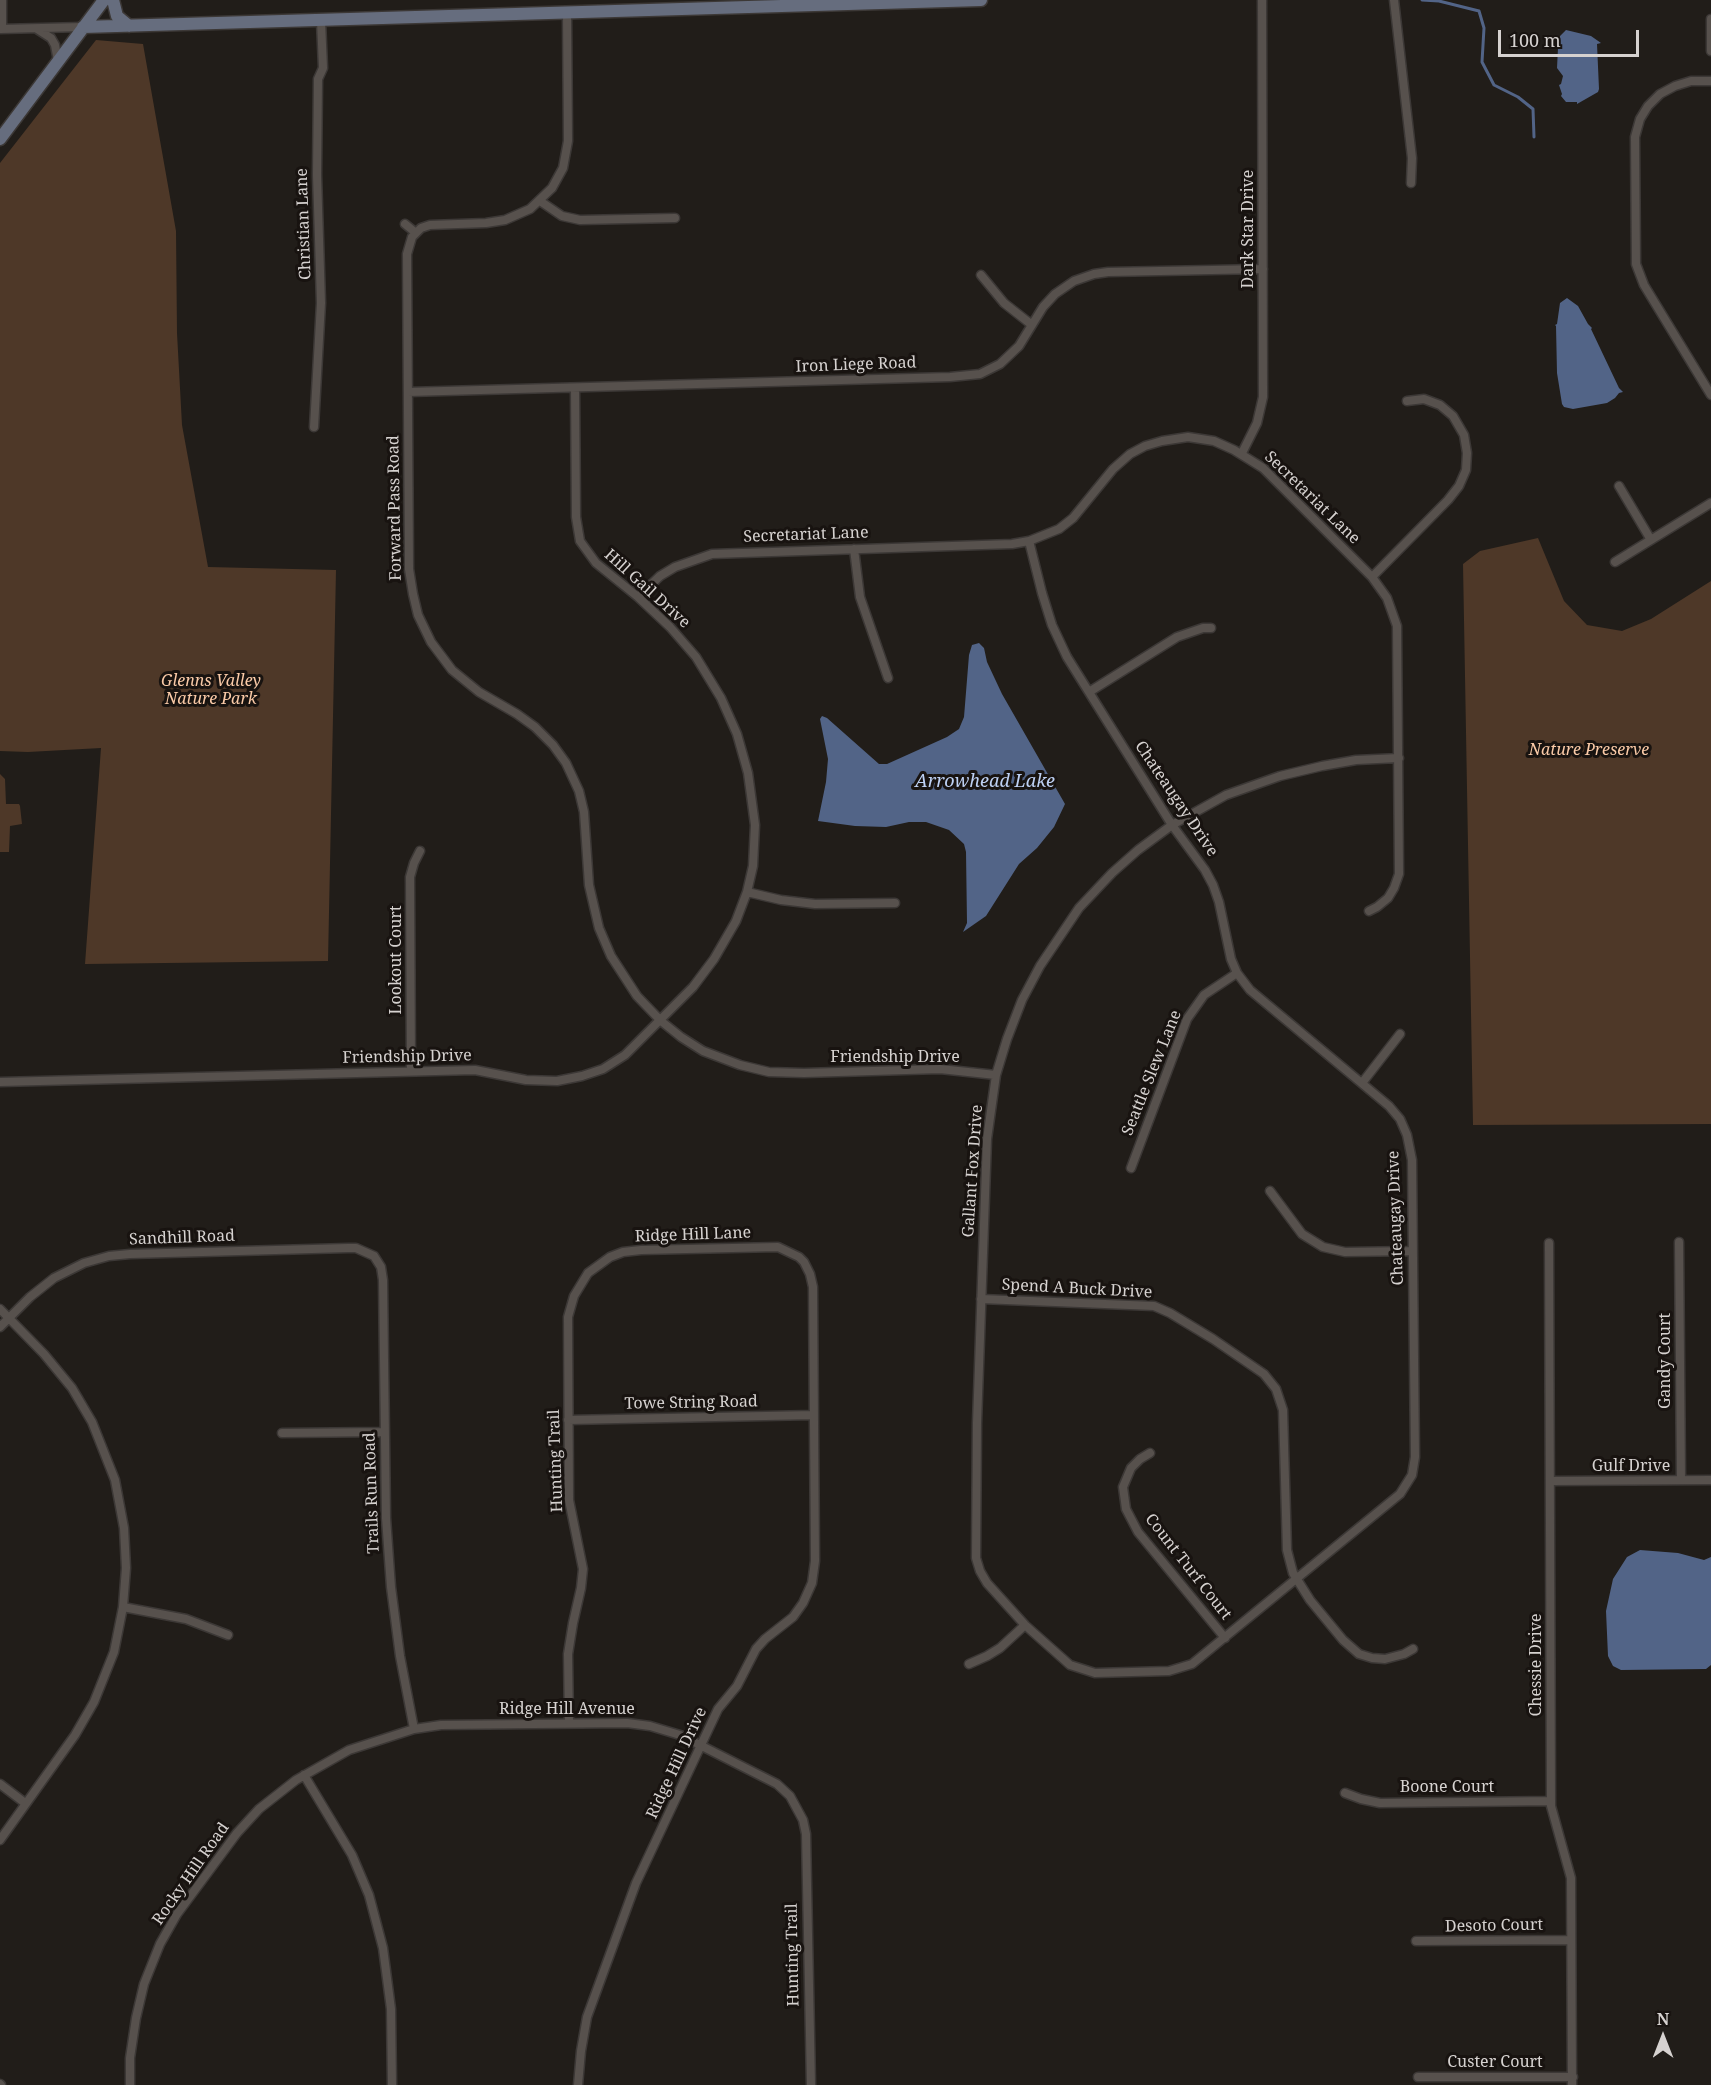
<!DOCTYPE html>
<style>
body{margin:0}
#map{position:relative;width:1711px;height:2085px;overflow:hidden;background:#211d19;font-family:"Noto Serif",serif}
canvas{display:block}
.north{position:absolute;left:1633px;top:2007px;width:60px;height:60px;-webkit-text-stroke:4px #181310;paint-order:stroke;rotate:0deg;font-size:16px;font-weight:700;line-height:24px;text-align:center;color:#d6d2d0}
.north::after{content:'';display:block;margin:auto;width:21px;height:27px;background:#d6d2d0;clip-path:polygon(50% 0,100% 100%,50% 72%,0 100%)}
.scale{position:absolute;left:1498px;top:30px;width:141px;height:27px;box-sizing:border-box;border:3px solid #d6d2d0;border-top:0;padding-left:8px;font-size:18px;line-height:21px;white-space:nowrap;color:#d6d2d0;-webkit-text-stroke:4px #181310;paint-order:stroke}
</style>
<div id="map">
<canvas width="1711" height="2085"></canvas>
<div class="north">N</div>
<div class="scale">100 m</div>
</div>
<script>
const ctx = document.querySelector('canvas').getContext('2d');
ctx.lineJoin = 'round';
function paint(path, color) {
  ctx.fillStyle = color;
  ctx.fill(path, 'evenodd');
}
function toPath(rows) {
  const path = new Path2D();
  for (const r of rows) {
    path.moveTo(r[0], r[1]);
    for (let i = 2; i < r.length; i += 2) path.lineTo(r[i], r[i + 1]);
  }
  return path;
}
function stroke(path, color, width, dash) {
  ctx.strokeStyle = color;
  ctx.lineWidth = width;
  ctx.lineCap = dash ? 'butt' : 'round';
  ctx.setLineDash(dash || []);
  ctx.stroke(path);
}
function drawText(font, color, halo, rows, align = 'center') {
  ctx.font = font + ' "Noto Serif",serif';
  ctx.lineWidth = 6;
  ctx.setLineDash([]);
  ctx.textBaseline = 'middle';
  ctx.strokeStyle = halo;
  ctx.fillStyle = color;
  for (const [text, x, y, turn = 0] of rows) {
    ctx.save();
    ctx.translate(x, y);
    ctx.rotate((+turn || 0) * Math.PI / 180);
    ctx.textAlign = isNaN(turn) ? turn : align;
    if (halo) ctx.strokeText(text, 0, 0);
    ctx.fillText(text, 0, 0);
    ctx.restore();
  }
}
const green = toPath([
 [96,40,143,44,176,231,177,333,182,425,208,567,336,570,328,961,85,964,101,748,28,752,0,751,0,163],
 [1538,538,1564,601,1587,625,1622,631,1651,619,1711,581,1711,1124,1473,1125,1463,564,1480,551],
 [0,774,5,779,6,804,19,804,20,806,22,824,10,826,9,852,0,852]
]);
const water = toPath([
 [1566,30,1591,36,1601,43,1597,44,1599,89,1598,92,1577,104,1577,102,1566,102,1561,96,1562,94,1559,85,1561,84,1563,76,1557,68,1558,48,1560,36],
 [1567,298,1578,306,1588,324,1592,328,1591,329,1619,388,1623,392,1619,393,1615,398,1607,403,1573,409,1564,407,1562,404,1557,373,1556,326,1555,325,1557,324,1560,303],
 [979,643,984,648,987,662,1002,694,1065,804,1054,827,1037,848,1019,864,986,916,963,932,967,923,966,852,964,844,949,830,926,822,909,822,886,827,855,826,818,821,826,782,828,759,820,719,822,716,827,718,879,764,887,764,947,737,959,729,964,717,969,655,972,645],
 [1640,1550,1678,1553,1704,1560,1711,1557,1711,1665,1706,1669,1621,1670,1613,1666,1608,1656,1606,1611,1613,1579,1627,1557]
]);
const stream = toPath([
 [1422,0,1439,1,1479,11,1484,28,1482,62,1494,85,1518,97,1533,109,1534,137]
]);
const minor = toPath([
 [1394,0,1412,158,1411,183],
 [567,14,568,141,563,168,552,188,530,209,505,220,486,223,430,225,421,228,412,237,407,254,409,569,413,594,418,615,431,642,452,670,479,692,517,714,535,727,553,745,566,763,579,791,584,812,589,885,599,928,611,956,637,996,661,1021,681,1037,703,1051,740,1065,769,1072,804,1073,940,1069,996,1075],
 [1711,19,1711,51],
 [0,29,83,27],
 [2,29,2,0],
 [37,29,51,38,55,45,58,61],
 [1711,81,1691,81,1675,86,1660,94,1648,106,1640,119,1635,137,1636,264,1644,285,1711,395],
 [540,201,562,216,580,220,675,218],
 [405,224,416,233],
 [981,275,1004,303,1032,325],
 [408,392,950,377,980,374,1000,364,1019,346,1043,307,1055,294,1074,281,1094,274,1108,272,1263,269],
 [314,427,321,303,317,175,318,79,323,68,321,21],
 [1242,453,1257,423,1263,397,1262,0],
 [1619,486,1651,540],
 [1029,541,1042,593,1052,625,1067,657,1172,825,1205,870,1213,885,1219,902,1231,959,1237,973,1250,990,1389,1106,1400,1119,1407,1135,1412,1160,1415,1457,1412,1475,1400,1494,1192,1664,1169,1671,1095,1673,1070,1665,1025,1625,987,1583,980,1571,976,1558,977,1423,987,1139,996,1075,1007,1039,1022,1000,1040,966,1079,908,1112,873,1138,850,1172,825,1226,795,1280,776,1322,766,1356,760,1399,758],
 [854,549,860,597,888,678],
 [1615,562,1711,503],
 [1372,577,1448,500,1459,486,1466,470,1467,453,1464,435,1453,416,1440,405,1424,399,1407,401],
 [638,597,660,576,675,567,712,554,1012,544,1029,541,1059,529,1073,518,1113,469,1130,454,1145,446,1162,441,1188,437,1214,441,1234,450,1263,468,1372,577,1387,598,1397,626,1399,874,1394,888,1388,898,1377,907,1369,911],
 [1089,692,1177,637,1203,628,1211,628],
 [747,892,781,900,815,904,895,903],
 [411,1071,410,877,414,863,420,851],
 [0,1082,475,1070,526,1080,557,1081,582,1076,603,1069,625,1055,693,987,714,959,736,921,747,892,753,866,755,825,748,773,737,734,721,698,696,657,670,627,638,597,596,563,580,541,576,517,575,388],
 [1362,1083,1400,1034],
 [1131,1168,1187,1019,1204,995,1237,973],
 [1270,1191,1302,1234,1323,1247,1345,1252,1413,1251],
 [1679,1242,1681,1480],
 [1549,1243,1551,1806,1571,1878,1572,2085],
 [981,1299,1154,1306,1170,1313,1213,1339,1264,1374,1276,1389,1283,1410,1287,1550,1293,1573,1310,1600,1343,1640,1359,1654,1372,1658,1385,1659,1404,1654,1413,1649],
 [0,1309,44,1354,72,1388,92,1422,115,1480,124,1528,126,1568,123,1607,114,1652,94,1702,75,1735,0,1840],
 [0,1327,30,1297,54,1278,84,1263,109,1256,130,1254,348,1248,356,1248,374,1256,381,1267,383,1280,386,1518,391,1587,400,1656,414,1729],
 [568,1420,814,1415],
 [282,1433,384,1432],
 [1150,1453,1140,1459,1131,1468,1123,1487,1126,1509,1138,1532,1225,1638],
 [1551,1481,1711,1480],
 [123,1607,186,1619,228,1635],
 [969,1664,987,1656,1000,1648,1025,1625],
 [569,1723,568,1654,573,1623,581,1588,583,1569,569,1500,568,1317,574,1296,588,1273,610,1257,623,1252,641,1250,778,1247,799,1257,804,1262,810,1274,813,1287,815,1561,812,1583,803,1603,793,1617,765,1639,756,1649,737,1686,718,1709,636,1883,587,2017,581,2051,578,2085],
 [304,1775,352,1855,369,1895,383,1948,391,2009,392,2085],
 [0,1784,25,1803],
 [1345,1793,1361,1799,1380,1803,1551,1801],
 [1416,1941,1571,1940],
 [1418,2077,1573,2077],
 [0,2084,1,2085],
 [130,2085,130,2058,136,2018,144,1984,160,1944,177,1914,237,1833,259,1809,296,1780,349,1750,414,1729,441,1725,627,1723,650,1726,680,1735,777,1784,790,1796,803,1820,806,1834,811,2085]
]);
const secondary = toPath([
 [113,0,117,16,129,26],
 [83,27,981,0],
 [0,139,104,0]
]);
const streetNames = [
 ["Christian Lane",304,224,-92],
 ["Dark Star Drive",1248,229,-90],
 ["Iron Liege Road",856,365,-2],
 ["Secretariat Lane",1312,498,44],
 ["Forward Pass Road",395,508,-91],
 ["Secretariat Lane",806,535,-2],
 ["Hill Gail Drive",647,589,42],
 ["Chateaugay Drive",1176,799,56],
 ["Lookout Court",396,960,-90],
 ["Friendship Drive",407,1057,-1],
 ["Friendship Drive",895,1057],
 ["Seattle Slew Lane",1152,1073,-68],
 ["Gallant Fox Drive",973,1171,-86],
 ["Chateaugay Drive",1396,1218,-92],
 ["Ridge Hill Lane",693,1235,-2],
 ["Sandhill Road",182,1238,-2],
 ["Spend A Buck Drive",1077,1289,3],
 ["Gandy Court",1665,1361,-90],
 ["Towe String Road",691,1403,-1],
 ["Hunting Trail",556,1461,-92],
 ["Gulf Drive",1631,1466],
 ["Trails Run Road",372,1493,-92],
 ["Count Turf Court",1188,1567,52],
 ["Chessie Drive",1536,1665,-90],
 ["Ridge Hill Avenue",567,1709],
 ["Ridge Hill Drive",677,1763,-65],
 ["Boone Court",1447,1787],
 ["Rocky Hill Road",191,1874,-55],
 ["Desoto Court",1494,1926,-1],
 ["Hunting Trail",793,1955,-91],
 ["Custer Court",1495,2062]
];
const parkNames = [
 ["Glenns Valley",211,681],
 ["Nature Park",211,699],
 ["Nature Preserve",1589,750]
];
const waterNames = [
 ["Arrowhead Lake",985,782]
];
paint(green, '#4e3828');
paint(water, '#526487');
stroke(stream, '#526487', 3);
stroke(minor, '#3c3836', 11);
stroke(secondary, '#3c3836', 15);
stroke(minor, '#57514d', 8);
stroke(secondary, '#666d7e', 12);
drawText('16px', '#d6d2d0', '#181310', streetNames);
drawText('italic 16px', '#facaa7', '#181310', parkNames);
drawText('italic 18px', '#bed1f4', '#181310', waterNames);
</script>
